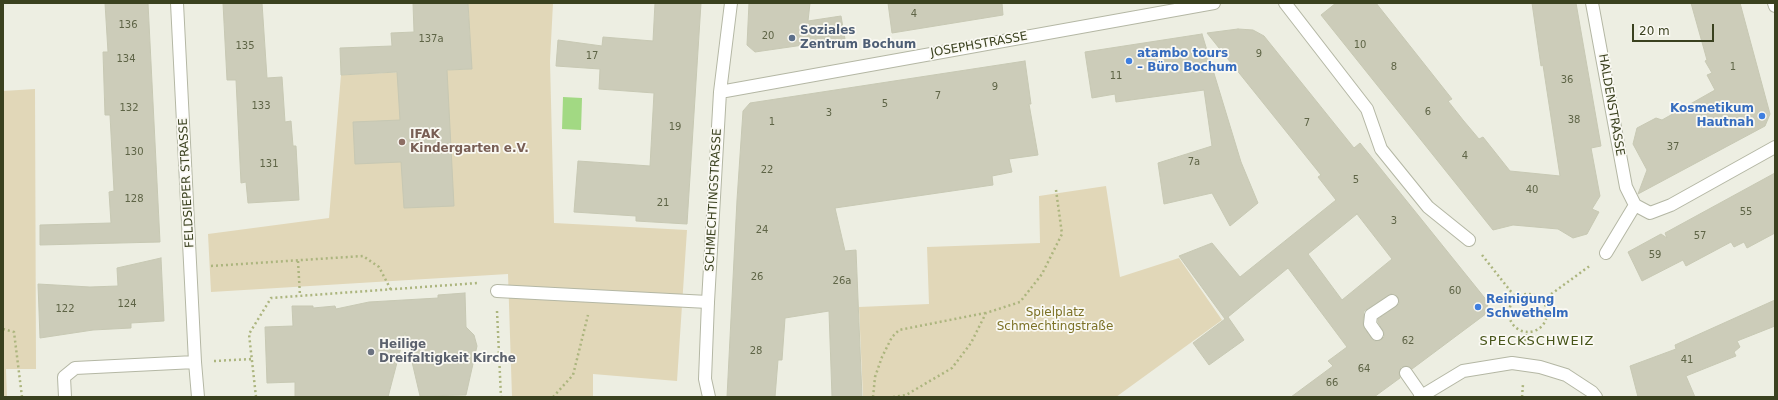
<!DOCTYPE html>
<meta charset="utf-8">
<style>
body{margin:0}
#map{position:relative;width:1778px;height:400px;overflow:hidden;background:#edeee2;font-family:"DejaVu Sans",sans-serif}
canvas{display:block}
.frame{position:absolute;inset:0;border:4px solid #3a411f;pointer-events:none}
.scale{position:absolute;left:1632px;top:24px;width:82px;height:18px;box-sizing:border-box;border:2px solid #3a411f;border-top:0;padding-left:5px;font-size:12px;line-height:14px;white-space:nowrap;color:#3a411f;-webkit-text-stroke:3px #faf9f3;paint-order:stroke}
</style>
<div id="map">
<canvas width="1778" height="400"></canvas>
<div class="frame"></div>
<div class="scale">20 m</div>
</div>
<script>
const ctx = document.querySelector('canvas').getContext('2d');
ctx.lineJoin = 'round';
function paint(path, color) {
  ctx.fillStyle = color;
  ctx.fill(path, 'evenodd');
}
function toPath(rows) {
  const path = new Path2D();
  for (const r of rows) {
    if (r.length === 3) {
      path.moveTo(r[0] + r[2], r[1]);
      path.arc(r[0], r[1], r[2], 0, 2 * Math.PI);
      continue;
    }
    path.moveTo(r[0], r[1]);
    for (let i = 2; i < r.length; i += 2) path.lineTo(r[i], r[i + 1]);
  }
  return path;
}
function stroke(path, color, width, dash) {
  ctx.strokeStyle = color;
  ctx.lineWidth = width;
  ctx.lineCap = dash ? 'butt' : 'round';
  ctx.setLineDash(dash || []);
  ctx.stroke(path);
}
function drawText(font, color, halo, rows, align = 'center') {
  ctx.font = font + ' "DejaVu Sans",sans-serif';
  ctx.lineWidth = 3.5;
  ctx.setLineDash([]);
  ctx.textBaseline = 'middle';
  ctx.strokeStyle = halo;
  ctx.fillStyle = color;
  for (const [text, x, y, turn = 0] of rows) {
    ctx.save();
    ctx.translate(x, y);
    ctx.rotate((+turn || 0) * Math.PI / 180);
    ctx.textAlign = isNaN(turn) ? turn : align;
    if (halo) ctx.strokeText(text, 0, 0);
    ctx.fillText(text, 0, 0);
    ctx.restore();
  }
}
const green = toPath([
 [468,3,553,3,550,61,554,223,687,230,677,381,593,374,593,397,512,397,508,274,211,292,208,234,329,218,341,75,471,69],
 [35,89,36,369,6,369,7,397,3,397,3,91],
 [1106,186,1120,277,1179,258,1222,320,1116,397,863,397,859,307,929,304,927,247,1040,243,1039,196]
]);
const water = toPath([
 [563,97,582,98,581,130,562,129]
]);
const building = toPath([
 [105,3,148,3,160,242,40,245,40,225,111,223,109,192,114,191,110,115,105,115,103,52,108,52,105,3],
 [223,3,262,3,267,78,282,77,285,122,291,121,293,146,296,146,299,200,248,203,246,182,241,183,236,80,227,80,223,3],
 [413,3,468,3,472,69,447,70,454,206,404,208,401,162,355,164,353,122,400,120,397,72,341,75,340,48,392,46,391,33,414,32,413,3],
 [655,3,701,3,687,224,636,221,636,216,574,212,578,161,650,166,654,93,599,89,600,69,556,66,558,40,602,46,603,37,653,41,655,3],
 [749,3,810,3,808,21,841,16,845,39,755,52,747,45,749,3],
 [888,3,1002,3,1003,15,892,33,888,3],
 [1336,3,1376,3,1452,99,1448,101,1463,120,1479,139,1483,137,1510,171,1560,176,1543,65,1541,66,1532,3,1576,3,1601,146,1591,148,1600,196,1592,209,1599,212,1587,234,1573,238,1558,229,1513,225,1493,230,1321,15,1336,3],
 [1691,3,1740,3,1770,114,1765,126,1638,194,1647,170,1633,144,1637,128,1656,118,1662,120,1715,90,1707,75,1712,73,1705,61,1707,60,1691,3],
 [1238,29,1253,30,1264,36,1354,148,1360,143,1488,302,1487,313,1412,369,1406,366,1401,367,1399,373,1400,378,1374,397,1291,397,1333,366,1328,361,1347,347,1288,268,1228,317,1244,340,1209,365,1193,343,1225,319,1179,256,1212,243,1240,277,1336,200,1318,177,1321,175,1207,33,1238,29],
 [1357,214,1392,259,1342,300,1308,254,1357,214],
 [1391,294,1398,297,1399,304,1378,319,1378,322,1384,333,1384,337,1381,340,1374,341,1364,328,1363,323,1364,311,1391,294],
 [1202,34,1241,162,1258,203,1230,226,1212,193,1164,204,1158,163,1212,146,1204,90,1116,102,1115,94,1092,98,1085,52,1202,34],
 [1025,61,1031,104,1029,104,1038,155,1009,159,1012,172,992,176,993,185,835,208,845,251,856,250,862,397,832,397,829,311,785,318,782,360,778,360,775,397,727,397,737,200,743,111,750,103,1025,61],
 [1775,173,1775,233,1747,248,1744,242,1734,247,1731,242,1686,266,1683,260,1642,281,1628,252,1661,234,1667,238,1665,233,1775,173],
 [161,258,164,321,131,323,131,328,93,330,40,338,38,284,90,287,118,286,117,268,161,258],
 [465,293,466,327,474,335,477,346,466,395,420,396,405,332,388,397,295,397,295,382,267,383,265,327,293,326,292,306,313,306,313,308,335,306,336,309,369,302,438,298,438,295,465,293],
 [1775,300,1775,326,1737,341,1740,347,1734,352,1736,356,1686,376,1695,397,1638,397,1630,366,1676,349,1675,345,1775,300]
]);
const path = toPath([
 [1482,255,1516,298],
 [298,261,300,296],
 [211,266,363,256,379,267,391,290],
 [1528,313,19],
 [1543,300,1591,265],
 [497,311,501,397],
 [3,329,14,332,22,397],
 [1525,346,1526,332],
 [214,361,252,359],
 [256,397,249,334,271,298,478,283],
 [553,397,573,375,588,315],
 [873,397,875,377,882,357,892,337,899,330,985,313],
 [893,397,906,395,952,368,971,343,986,313,1020,302,1042,274,1062,234,1056,190],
 [1522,397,1523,384]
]);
const service = toPath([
 [497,291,708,302],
 [1377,334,1370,324,1371,315,1392,301],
 [1406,373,1422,396]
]);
const minor = toPath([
 [177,3,195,362,198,397],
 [1285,3,1367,109,1381,149,1428,207,1469,240],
 [1592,3,1626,187,1635,205],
 [1774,3,1775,6],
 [720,92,1214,3],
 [1606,253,1635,205,1650,213,1671,205,1775,147],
 [65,397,64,377,75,368,195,362],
 [709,397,705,379,708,302,720,92,731,3],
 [1420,397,1463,371,1512,363,1540,367,1566,375,1592,392,1596,397]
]);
const markers = [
 [792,38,4,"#5c6f8a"],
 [1129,61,4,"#3f7fe0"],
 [1762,116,4,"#3f7fe0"],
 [402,142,4,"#8d6e63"],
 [1478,307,4,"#3f7fe0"],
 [371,352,4,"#6b7280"]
];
const numberNames = [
 ["4",914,14],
 ["136",128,25],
 ["20",768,36],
 ["137a",431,39],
 ["10",1360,45],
 ["135",245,46],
 ["9",1259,54],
 ["17",592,56],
 ["134",126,59],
 ["8",1394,67],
 ["1",1733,67],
 ["11",1116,76],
 ["36",1567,80],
 ["9",995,87],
 ["7",938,96],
 ["5",885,104],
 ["133",261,106],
 ["132",129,108],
 ["6",1428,112],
 ["3",829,113],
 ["38",1574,120],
 ["1",772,122],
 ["7",1307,123],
 ["19",675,127],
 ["37",1673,147],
 ["130",134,152],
 ["4",1465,156],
 ["7a",1194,162],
 ["131",269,164],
 ["22",767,170],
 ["5",1356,180],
 ["40",1532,190],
 ["128",134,199],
 ["21",663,203],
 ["55",1746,212],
 ["3",1394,221],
 ["24",762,230],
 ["57",1700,236],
 ["59",1655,255],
 ["26",757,277],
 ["26a",842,281],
 ["60",1455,291],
 ["124",127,304],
 ["122",65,309],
 ["62",1408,341],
 ["28",756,351],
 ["41",1687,360],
 ["64",1364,369],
 ["66",1332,383]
];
const serviceNames = [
 ["Soziales",800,31],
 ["Zentrum Bochum",800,45]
];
const streetNames = [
 ["JOSEPHSTRASSE",979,45,-10],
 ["HALDENSTRASSE",1611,105,80],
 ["FELDSIEPER STRASSE",187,183,-93],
 ["SCHMECHTINGSTRASSE",714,200,-87]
];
const shopNames = [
 ["atambo tours",1137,54],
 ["– Büro Bochum",1137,68],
 ["Kosmetikum",1754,109,"right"],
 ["Hautnah",1754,123,"right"],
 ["Reinigung",1486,300],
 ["Schwethelm",1486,314]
];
const educationNames = [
 ["IFAK",410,135],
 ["Kindergarten e.V.",410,149]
];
const parkNames = [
 ["Spielplatz",1055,313],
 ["Schmechtingstraße",1055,327]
];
const worshipNames = [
 ["Heilige",379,345],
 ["Dreifaltigkeit Kirche",379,359]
];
const neighbourhoodNames = [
 ["SPECKSCHWEIZ",1537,342]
];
paint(green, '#e1d7b8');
paint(water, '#a2d983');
paint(building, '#ccccb9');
stroke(building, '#c7c8b3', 1);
stroke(service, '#b4b7a4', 14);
stroke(minor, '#b4b7a4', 14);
stroke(path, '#acb57e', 2.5, [2, 3]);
stroke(service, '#fff', 12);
stroke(minor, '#fff', 12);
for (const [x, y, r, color] of markers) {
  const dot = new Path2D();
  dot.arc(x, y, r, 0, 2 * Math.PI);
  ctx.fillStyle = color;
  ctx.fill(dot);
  stroke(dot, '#faf9f3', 1.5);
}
drawText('10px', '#5e6446', null, numberNames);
drawText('bold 12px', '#4e5e75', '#faf9f3', serviceNames, 'left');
drawText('12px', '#3a411f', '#faf9f3', streetNames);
drawText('bold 12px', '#366cbe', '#faf9f3', shopNames, 'left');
drawText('bold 12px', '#785e54', '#faf9f3', educationNames, 'left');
drawText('12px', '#7c7125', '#faf9f3', parkNames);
drawText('bold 12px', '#5b616d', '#faf9f3', worshipNames, 'left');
ctx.letterSpacing = '1px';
drawText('13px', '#475519', '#faf9f3', neighbourhoodNames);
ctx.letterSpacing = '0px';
</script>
